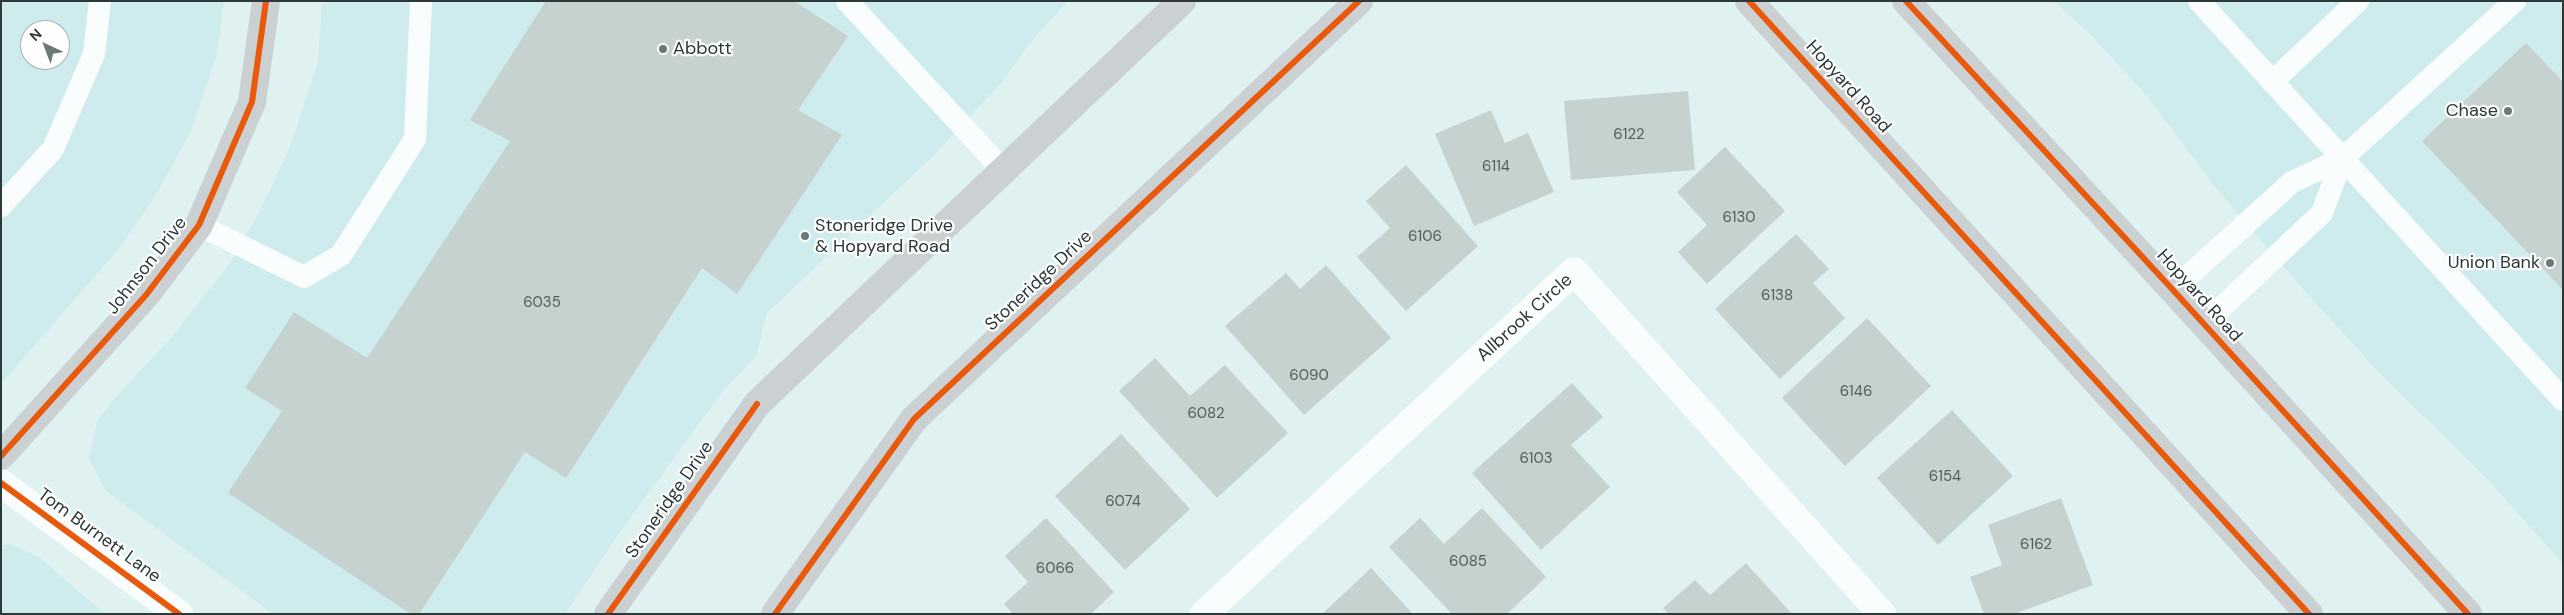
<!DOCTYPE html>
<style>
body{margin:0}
#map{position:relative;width:2564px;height:615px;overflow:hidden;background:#e0f1f1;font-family:"DM Sans",sans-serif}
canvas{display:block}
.frame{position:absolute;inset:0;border:2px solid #2c3839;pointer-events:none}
.north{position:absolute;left:20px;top:20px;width:50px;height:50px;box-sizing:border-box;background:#fefefe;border:1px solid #aaafaf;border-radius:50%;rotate:317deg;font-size:14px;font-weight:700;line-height:20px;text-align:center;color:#2c3839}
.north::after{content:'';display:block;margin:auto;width:18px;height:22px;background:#6b7979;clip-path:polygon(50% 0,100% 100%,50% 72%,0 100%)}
</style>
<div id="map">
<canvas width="2564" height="615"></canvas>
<div class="frame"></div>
<div class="north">N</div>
</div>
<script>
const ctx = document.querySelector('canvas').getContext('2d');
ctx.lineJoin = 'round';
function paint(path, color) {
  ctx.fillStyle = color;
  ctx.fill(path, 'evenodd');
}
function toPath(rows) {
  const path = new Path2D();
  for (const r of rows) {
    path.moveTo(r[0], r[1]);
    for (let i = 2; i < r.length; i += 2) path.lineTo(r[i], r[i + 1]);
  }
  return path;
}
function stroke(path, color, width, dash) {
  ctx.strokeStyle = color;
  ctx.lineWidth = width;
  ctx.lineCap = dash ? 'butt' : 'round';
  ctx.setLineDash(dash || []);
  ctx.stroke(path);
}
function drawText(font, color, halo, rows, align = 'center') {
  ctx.font = font + ' "DM Sans",sans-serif';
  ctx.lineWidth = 4.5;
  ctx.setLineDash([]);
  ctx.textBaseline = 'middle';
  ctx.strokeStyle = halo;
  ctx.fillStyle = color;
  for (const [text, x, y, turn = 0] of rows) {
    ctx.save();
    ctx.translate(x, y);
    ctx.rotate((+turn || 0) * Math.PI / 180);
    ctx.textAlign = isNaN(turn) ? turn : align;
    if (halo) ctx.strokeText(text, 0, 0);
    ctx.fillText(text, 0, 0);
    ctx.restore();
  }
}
const built = toPath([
 [1,1,224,1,217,54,191,131,155,197,117,251,1,384],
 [30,30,60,30,60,60,30,60],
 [322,1,1068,1,1029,44,1004,80,931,158,767,313,756,356,722,392,620,532,565,614,273,614,106,491,89,459,97,421,114,399,171,338,230,263,261,209,290,147,318,62],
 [2054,1,2563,1,2563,564,2489,481,2377,370,2310,297,2219,192,2147,96,2094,38],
 [10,544,40,558,105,614,1,614,1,546]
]);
const building = toPath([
 [546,1,794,1,848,36,798,110,842,135,737,294,702,268,566,478,525,452,419,614,411,614,228,493,282,411,245,388,294,312,367,358,510,141,470,120],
 [2526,43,2563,82,2563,290,2422,141],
 [1688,91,1695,170,1571,180,1564,101],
 [1491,110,1505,143,1528,133,1554,192,1474,226,1435,134],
 [1725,147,1785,211,1707,284,1678,252,1707,225,1677,192],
 [1406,165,1478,246,1406,311,1357,257,1390,228,1366,201],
 [1796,234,1829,269,1813,283,1845,318,1780,379,1715,309],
 [1326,265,1391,338,1304,415,1225,326,1286,273,1300,289],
 [1867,318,1931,386,1845,466,1782,398],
 [1155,358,1190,396,1225,365,1288,433,1217,498,1119,391],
 [1572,383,1603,417,1571,445,1610,487,1541,550,1472,473],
 [1952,410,2013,476,1938,545,1877,478],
 [1121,434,1190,509,1125,570,1055,496],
 [2061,498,2093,585,2014,614,1984,614,1970,577,2002,565,1988,525],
 [1482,508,1546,577,1507,614,1452,614,1389,547,1420,518,1444,544],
 [1046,518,1114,592,1091,614,1013,614,1004,604,1028,582,1005,556],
 [1746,563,1792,614,1668,614,1663,608,1695,580,1710,595],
 [1371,568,1413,614,1322,614]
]);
const lane = toPath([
 [847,1,1003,170],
 [2199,1,2563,400],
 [2272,82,2358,1],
 [1,206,53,149,94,54,100,1],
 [199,225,304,277,341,255,415,139,421,1],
 [2173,290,2292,182,2342,159,2515,1],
 [2204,324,2322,213,2342,159]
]);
const street = toPath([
 [1,483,179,614],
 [1204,614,1574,271,1882,614]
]);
const secondary = toPath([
 [1749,1,2309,614],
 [1906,1,2173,290,2468,614],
 [1,456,146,295,199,225,252,102,266,1],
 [608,614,757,404,1182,1],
 [775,614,914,419,1359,1]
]);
const cycleway = toPath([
 [1749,1,2309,614],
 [1906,1,2173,290,2468,614],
 [1,456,146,295,199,225,252,102,266,1],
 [1,483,179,614],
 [608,614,757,404],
 [775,614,914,419,1359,1]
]);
const markers = [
 [663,49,5,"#6b7979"],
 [2508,111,5,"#6b7979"],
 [805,236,5,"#6b7979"],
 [2550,263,5,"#6b7979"]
];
const numberNames = [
 ["6122",1629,135],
 ["6114",1496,167],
 ["6130",1739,218],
 ["6106",1425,237],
 ["6138",1777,296],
 ["6035",542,303],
 ["6090",1309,376],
 ["6146",1856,392],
 ["6082",1206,414],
 ["6103",1536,459],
 ["6154",1945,477],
 ["6074",1123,502],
 ["6162",2036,545],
 ["6085",1468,562],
 ["6066",1055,569]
];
const poiNames = [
 ["Abbott",673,49],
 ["Chase",2498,111,"right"],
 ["Stoneridge Drive",815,226],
 ["& Hopyard Road",815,247],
 ["Union Bank",2540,263,"right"]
];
const streetNames = [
 ["Hopyard Road",1848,87,48],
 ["Johnson Drive",147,266,-52],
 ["Stoneridge Drive",1039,281,-43],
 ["Hopyard Road",2199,296,48],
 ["Allbrook Circle",1525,318,-42],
 ["Stoneridge Drive",670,500,-55],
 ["Tom Burnett Lane",99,536,36]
];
paint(built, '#ceeced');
paint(building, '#c5d2cf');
stroke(lane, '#fafdfd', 22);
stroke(street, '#fafdfd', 28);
stroke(secondary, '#cbd1d3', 28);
stroke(cycleway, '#e8590c', 6);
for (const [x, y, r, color] of markers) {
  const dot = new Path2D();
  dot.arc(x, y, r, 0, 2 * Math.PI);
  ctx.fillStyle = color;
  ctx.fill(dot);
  stroke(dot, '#fefefe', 2);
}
drawText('15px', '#525e5e', null, numberNames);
drawText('18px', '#2c3839', '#fefefe', poiNames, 'left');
drawText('18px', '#2c3839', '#fefefe', streetNames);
</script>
